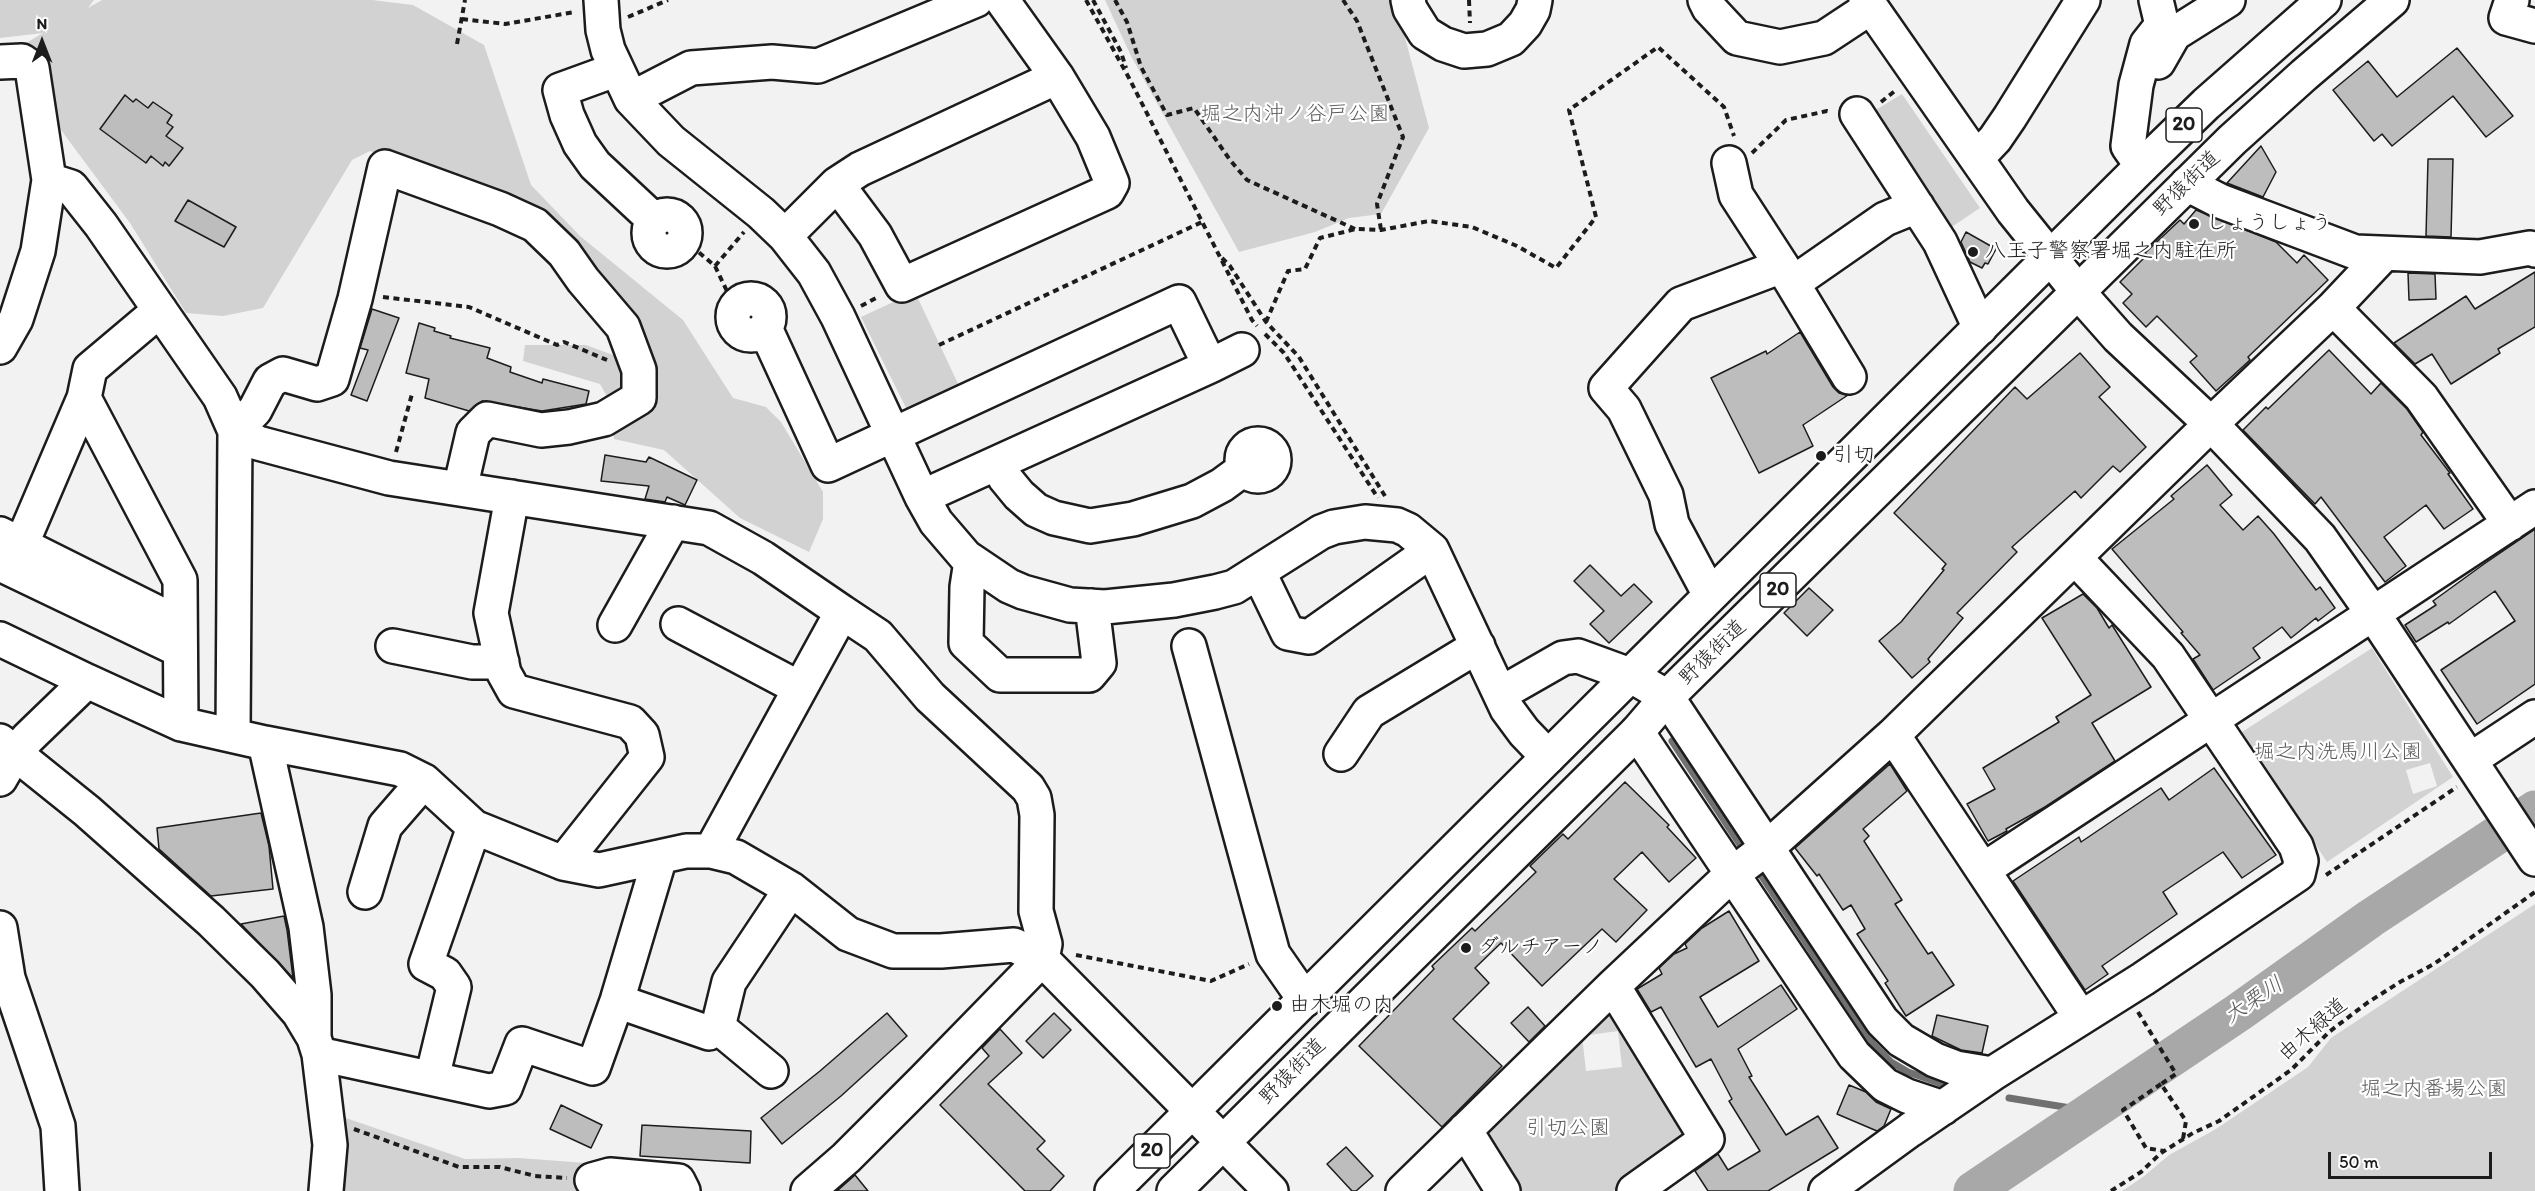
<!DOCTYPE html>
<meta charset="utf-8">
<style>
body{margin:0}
#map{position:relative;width:2535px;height:1191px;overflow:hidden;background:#f2f2f2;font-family:Itim,sans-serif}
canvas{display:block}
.north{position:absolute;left:12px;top:12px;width:60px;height:60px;-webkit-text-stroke:4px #fff;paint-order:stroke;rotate:0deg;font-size:16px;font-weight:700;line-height:24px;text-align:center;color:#1c1c1c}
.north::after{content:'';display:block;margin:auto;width:21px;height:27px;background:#1c1c1c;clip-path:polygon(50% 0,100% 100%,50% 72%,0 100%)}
.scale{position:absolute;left:2328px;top:1152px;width:164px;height:27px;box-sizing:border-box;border:3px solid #1c1c1c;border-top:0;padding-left:8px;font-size:18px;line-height:21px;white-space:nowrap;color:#1c1c1c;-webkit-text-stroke:4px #fff;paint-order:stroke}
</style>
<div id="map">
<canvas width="2535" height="1191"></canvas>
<div class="north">N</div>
<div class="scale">50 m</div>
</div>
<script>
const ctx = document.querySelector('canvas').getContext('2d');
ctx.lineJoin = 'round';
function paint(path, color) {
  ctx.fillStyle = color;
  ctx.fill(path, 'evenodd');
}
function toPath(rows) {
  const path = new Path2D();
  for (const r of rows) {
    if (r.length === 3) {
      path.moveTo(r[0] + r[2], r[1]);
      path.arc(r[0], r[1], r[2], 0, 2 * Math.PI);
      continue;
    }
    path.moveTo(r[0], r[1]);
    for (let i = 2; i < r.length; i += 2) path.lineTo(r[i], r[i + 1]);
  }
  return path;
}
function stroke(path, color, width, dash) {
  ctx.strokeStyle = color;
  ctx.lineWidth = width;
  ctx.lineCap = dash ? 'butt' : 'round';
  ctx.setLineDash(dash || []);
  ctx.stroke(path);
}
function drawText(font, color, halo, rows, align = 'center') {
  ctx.font = font + ' Itim,"Klee One",sans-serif';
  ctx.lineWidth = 4.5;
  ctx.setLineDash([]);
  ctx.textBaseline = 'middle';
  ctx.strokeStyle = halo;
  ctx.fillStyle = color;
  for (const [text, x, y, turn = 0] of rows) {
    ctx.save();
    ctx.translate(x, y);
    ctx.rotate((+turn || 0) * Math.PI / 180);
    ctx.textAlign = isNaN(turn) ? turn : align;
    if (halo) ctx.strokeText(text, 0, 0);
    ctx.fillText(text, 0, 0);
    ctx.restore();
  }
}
const green = toPath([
 [0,0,94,0,88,8,102,0,372,0,413,5,484,45,531,185,580,236,683,320,733,398,766,407,781,422,823,492,823,519,809,552,740,518,664,450,614,439,609,400,600,384,523,361,525,345,586,345,621,358,639,353,524,209,370,151,352,160,263,308,223,316,186,313,130,223,61,130,28,42,43,33,0,38],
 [1105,0,1395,0,1429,128,1381,214,1349,218,1315,232,1239,252,1131,56],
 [1902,94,1980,208,1944,232,1864,117],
 [915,292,960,388,910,410,906,408,861,317],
 [2372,648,2453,777,2327,862,2242,732],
 [2430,763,2437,786,2413,794,2406,770],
 [2535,904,2535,1191,2122,1191,2143,1177,2169,1155,2216,1129,2308,1067,2331,1038,2343,1030],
 [1604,1012,1620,1013,1691,1134,1613,1191,1517,1191,1476,1130],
 [1618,1031,1622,1067,1586,1071,1582,1036],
 [343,1117,465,1159,519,1158,586,1163,583,1191,343,1191]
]);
const stream = toPath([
 [1672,741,1745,852],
 [1755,866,1873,1044,1891,1062,1908,1072,1945,1085],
 [2009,1098,2089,1111]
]);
const river = toPath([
 [1973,1191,2239,1012,2371,918,2535,810]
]);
const building = toPath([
 [2457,48,2513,116,2486,137,2453,96,2392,146,2382,134,2374,141,2333,90,2368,61,2397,97,2457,48],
 [125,95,133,102,136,99,148,108,153,102,172,115,167,123,173,127,166,136,183,148,169,166,165,162,163,166,151,156,146,163,100,129,125,95],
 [2261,146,2276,172,2263,197,2227,183,2261,146],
 [2428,159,2453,159,2451,237,2426,236,2428,159],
 [188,200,236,227,224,247,175,221,188,200],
 [2196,210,2276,242,2297,263,2304,255,2328,280,2248,357,2250,360,2216,391,2190,362,2197,356,2157,316,2146,327,2123,303,2132,294,2120,282,2147,255,2145,253,2180,220,2184,224,2196,210],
 [1966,232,1996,249,1988,264,1985,263,1982,268,1970,262,1961,242,1966,232],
 [2535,272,2535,327,2498,349,2500,353,2451,384,2432,354,2415,364,2394,343,2466,296,2475,309,2535,272],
 [2408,273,2435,274,2436,299,2409,300,2408,273],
 [372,309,399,318,367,401,351,395,368,350,360,348,372,309],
 [419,323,435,328,434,331,451,336,450,338,490,348,487,358,511,367,510,372,542,383,543,379,589,391,586,404,542,411,482,401,469,411,425,398,429,379,406,373,419,323],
 [1800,332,1833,387,1839,393,1848,395,1803,425,1813,446,1759,473,1711,378,1766,351,1767,354,1800,332],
 [2329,350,2371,394,2381,383,2407,409,2423,432,2421,435,2450,473,2448,474,2473,509,2444,529,2426,505,2384,537,2406,566,2385,582,2321,497,2315,504,2243,430,2266,407,2268,409,2329,350],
 [2080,353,2110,387,2099,397,2146,447,2120,472,2113,466,2081,498,2075,491,2012,547,2017,552,1957,613,1963,618,1928,659,1930,662,1912,678,1879,641,1901,622,1944,570,1942,569,1946,564,1894,513,2015,387,2027,399,2080,353],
 [605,455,646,462,649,457,697,480,685,505,667,497,665,502,645,499,649,486,601,481,605,455],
 [2207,465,2232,495,2220,505,2243,530,2258,516,2274,534,2316,590,2320,587,2335,608,2318,621,2316,618,2291,638,2282,627,2253,648,2260,658,2213,690,2193,659,2200,655,2181,633,2183,632,2112,549,2174,499,2171,496,2207,465],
 [2535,529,2535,684,2477,724,2441,670,2515,621,2495,591,2449,624,2448,622,2416,642,2405,625,2436,605,2433,601,2484,564,2535,529],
 [1590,565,1621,596,1634,584,1652,602,1609,643,1590,624,1604,611,1574,581,1590,565],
 [1809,588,1833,610,1807,636,1784,613,1809,588],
 [2083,594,2097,608,2109,628,2112,625,2151,687,2092,723,2115,761,2045,807,2006,829,2007,831,1988,841,1967,804,1995,789,1983,768,2059,722,2056,717,2091,695,2042,618,2083,594],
 [1890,764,1907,791,1863,829,1869,836,1864,841,1902,900,1895,904,1928,954,1932,952,1954,985,1906,1016,1885,983,1888,981,1857,934,1865,929,1851,905,1843,910,1819,874,1817,876,1795,848,1890,764],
 [2214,768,2276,855,2242,878,2223,852,2163,892,2177,914,2102,966,2108,974,2085,990,2013,881,2079,837,2081,842,2161,788,2169,800,2214,768],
 [1625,782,1669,825,1667,827,1696,858,1669,882,1642,852,1614,879,1647,910,1616,942,1602,929,1542,986,1501,943,1475,968,1489,983,1453,1019,1502,1066,1442,1127,1359,1046,1434,969,1432,966,1472,928,1475,931,1536,872,1530,866,1563,834,1568,839,1625,782],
 [261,813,269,846,273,889,211,896,159,849,157,828,261,813],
 [1729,911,1759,961,1700,997,1718,1027,1781,985,1797,1009,1738,1049,1752,1076,1749,1077,1786,1135,1818,1116,1838,1148,1768,1191,1708,1191,1695,1171,1718,1154,1728,1170,1760,1151,1729,1101,1732,1099,1711,1059,1696,1067,1661,1007,1651,1012,1637,989,1662,974,1659,968,1674,954,1687,948,1685,944,1702,928,1729,911],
 [284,916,287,930,293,978,241,924,284,916],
 [1528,1007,1545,1026,1529,1042,1511,1023,1528,1007],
 [887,1013,907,1036,841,1096,782,1144,761,1118,820,1071,887,1013],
 [1054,1013,1071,1030,1043,1058,1026,1041,1054,1013],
 [1937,1015,1988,1026,1982,1053,1961,1050,1932,1036,1937,1015],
 [1000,1029,1022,1053,988,1084,1045,1141,1037,1149,1064,1176,1050,1191,1025,1191,940,1105,989,1056,982,1048,1000,1029],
 [1849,1085,1866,1092,1876,1102,1891,1109,1884,1126,1877,1131,1837,1114,1849,1085],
 [561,1105,602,1125,591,1148,550,1129,561,1105],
 [642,1125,751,1131,750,1163,640,1156,642,1125],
 [1346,1147,1373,1176,1356,1191,1352,1191,1327,1164,1346,1147],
 [855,1175,868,1191,837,1191,855,1175]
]);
const path = toPath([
 [1086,0,1129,78,1252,320,1257,326],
 [1093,0,1121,52,1126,68],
 [1115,0,1127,22,1141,67,1167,115,1194,108,1230,160,1247,180,1355,229],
 [1343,0,1357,21,1403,137,1377,204,1381,230],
 [1469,0,1470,23],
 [628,17,668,0],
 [462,19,505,24,575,12],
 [457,44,465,0],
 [1881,102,1896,90],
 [1752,153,1786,120,1827,111,1832,112],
 [683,239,715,266,735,308],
 [1222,258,1230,266,1266,322,1299,357,1385,496],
 [715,266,744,232],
 [383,297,469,307,557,345,564,342,607,360],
 [861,306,878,297],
 [1266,322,1288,271,1305,269,1320,238,1356,229,1381,230,1429,221,1472,227,1517,246,1556,268,1596,217,1569,110,1658,47,1724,107,1734,136],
 [1265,334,1284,353,1378,498],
 [939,345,1202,222],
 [396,452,412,394],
 [2326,875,2457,787],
 [1076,955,1211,981,1249,964],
 [2138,1012,2176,1074,2161,1084,2186,1121,2183,1139],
 [2161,1084,2123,1110,2146,1148,2164,1151],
 [354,1129,459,1167,500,1167,535,1176,567,1178],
 [2111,1191,2141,1172,2161,1153,2193,1133,2219,1121,2291,1070,2329,1032,2367,1003,2400,982,2434,964,2535,892]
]);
const minor = toPath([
 [601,0,603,30,608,50,631,99,671,141,761,213,785,236,814,273,838,317,922,497,936,522,966,557,1009,586,1023,592,1070,605,1105,607,1174,600,1215,592,1234,587,1321,532,1334,527,1365,522,1397,525,1408,530,1432,550,1507,709,1524,732,1548,757],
 [1408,0,1410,9,1425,33,1443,44,1464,51,1487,49,1511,39,1525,24,1533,10,1535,0],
 [1705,0,1709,8,1737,38,1780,47,1824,38,1871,7],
 [1866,0,2013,211,2079,293,2118,337,2211,424,2320,538,2372,612,2535,859],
 [2512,0,2506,18,2535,26],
 [0,62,22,61,32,68,49,180,38,251,16,319,0,347],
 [2158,62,2174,34,2228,0],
 [615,70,560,90,567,115,580,144,595,165,654,220],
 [631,99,691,68,772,62,818,66,976,0],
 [1857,114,1940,242,1980,328],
 [1977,158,1995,139,2010,117,2083,0],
 [2142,166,2128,146,2136,85,2147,44,2162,25,2156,0],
 [49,180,71,187,101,225,220,397,235,431,258,443,389,478,709,528,763,558,842,612,711,851],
 [837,184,860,169,1057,77],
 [2187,184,2220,201,2355,252,2480,257,2530,248,2535,250],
 [667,233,18],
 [785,236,837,184,875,235,902,285,1107,192,1112,183,1093,137,1057,77,1002,0],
 [1782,266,1849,377],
 [1793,283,1885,219,1917,206],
 [751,317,18],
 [2333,308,2421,397,2510,524],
 [160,310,90,369,84,398,180,580,181,724],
 [765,328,828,465,1179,302,1210,366,922,497],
 [1210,366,1242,350],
 [1258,460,16],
 [999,464,1005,478,1019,495,1036,510,1054,518,1090,526,1133,519,1192,501,1222,485,1245,468],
 [512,497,491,613,504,673,514,691,630,722,642,735,647,757,563,863],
 [0,534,180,624],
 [22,543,84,398],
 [971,561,967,587,966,643,1000,675,1089,675,1099,663,1092,606],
 [0,564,180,650],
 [1259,573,1288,633,1309,637,1432,550],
 [1710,595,1672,524,1666,495,1624,409,1606,388,1681,304,1782,266,1736,195,1729,163],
 [678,624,799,688],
 [615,625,673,522],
 [0,639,87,681],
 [393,646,472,662,502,662],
 [1189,646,1273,954,1305,1000],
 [1500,694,1563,658,1578,656,1630,675,1667,697,1882,1021,1901,1040,1935,1060,1956,1068,1992,1074],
 [1637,732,1854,1055,1885,1085,1907,1096,1943,1108],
 [233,735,235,431,255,410,270,381,283,374,317,384,332,379,355,299,385,167,500,209,535,225,564,253,583,280,623,327,639,370,639,398,604,419,569,427,541,430,487,419,473,433,460,489],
 [1893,735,2081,1018],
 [0,741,87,811,211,921,265,974,299,1013,314,1038,319,1054,330,1145,326,1191],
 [265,743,306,927,314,995,314,1038],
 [1341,754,1369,712,1478,646],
 [2470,760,2535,717],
 [0,779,15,753,28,738,87,681,181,724,265,743,400,769,424,781,474,827,563,863,599,870,686,851,711,851,736,857,791,889,848,934,893,951,941,951,1014,945,1042,959,1271,1191],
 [1983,870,2535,507],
 [365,892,385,826,424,781],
 [0,928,8,978,58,1126,62,1191],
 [1613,986,1707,1139,1634,1191],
 [617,1001,709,1033,718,1027,729,982,791,889],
 [718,1027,771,1071],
 [319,1054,489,1091,505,1088,522,1044,593,1068,617,1001,660,857],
 [432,1078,454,987,445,974,426,964,474,827],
 [1465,1130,1503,1191],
 [592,1180,610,1175,678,1181,683,1191],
 [808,1191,846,1158,924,1080,1042,959,1045,944,1036,911,1037,815,1034,798,1028,788,930,697,878,636,842,612],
 [1403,1191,1613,986,1731,875,1768,847,1893,735,2211,424,2333,308,2384,254],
 [1826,1191,1910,1130,1992,1074,2143,979,2298,874,2301,861,2296,846,2168,656,2075,558]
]);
const major = toPath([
 [1112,1191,2142,166,2206,104,2324,0],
 [1174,1191,1637,732,1667,697,2232,140,2304,75,2392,0]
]);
const markers = [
 [2194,224,6,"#1c1c1c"],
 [1973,252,6,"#1c1c1c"],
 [1821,456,6,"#1c1c1c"],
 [1466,948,6,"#1c1c1c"],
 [1277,1006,6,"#1c1c1c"]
];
const shields = [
 [2184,125,36],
 [1778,590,36],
 [1152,1151,36]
];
const shieldNames = [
 ["20",2184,125],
 ["20",1778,590],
 ["20",1152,1151]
];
const parkNames = [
 ["堀之内沖ノ谷戸公園",1295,115],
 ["堀之内洗馬川公園",2338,753],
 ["堀之内番場公園",2434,1090],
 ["引切公園",1568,1129]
];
const streetNames = [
 ["野猿街道",2187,184,-44],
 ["野猿街道",1713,653,-44],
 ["由木緑道",2313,1030,-41],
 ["野猿街道",1293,1072,-45]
];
const poiNames = [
 ["しょうしょう",2206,224],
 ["八王子警察署堀之内駐在所",1985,252],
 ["引切",1833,456],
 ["ダルチアーノ",1478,948],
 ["由木堀の内",1289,1006]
];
const waterNames = [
 ["大栗川",2254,1001,-34]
];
paint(green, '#d2d2d2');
stroke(stream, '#707070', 7);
stroke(river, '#a8a8a8', 39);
paint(building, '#bdbdbd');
stroke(building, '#1c1c1c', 1.5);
stroke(minor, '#1c1c1c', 38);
stroke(major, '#1c1c1c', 38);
stroke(path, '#1c1c1c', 4, [6, 4.5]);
stroke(minor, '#fff', 33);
stroke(major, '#fff', 33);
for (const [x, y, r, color] of markers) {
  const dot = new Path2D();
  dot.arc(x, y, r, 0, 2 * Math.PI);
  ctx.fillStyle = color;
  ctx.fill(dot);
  stroke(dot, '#fff', 2);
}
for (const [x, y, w] of shields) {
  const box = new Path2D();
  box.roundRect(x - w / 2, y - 17, w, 34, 4.5);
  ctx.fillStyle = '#fff';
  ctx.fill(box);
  stroke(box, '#1c1c1c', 1.5);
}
drawText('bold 20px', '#1c1c1c', null, shieldNames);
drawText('21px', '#5c5c5c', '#fff', parkNames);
drawText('21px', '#1c1c1c', '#fff', streetNames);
drawText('21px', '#1c1c1c', '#fff', poiNames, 'left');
drawText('italic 22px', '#5b5b5b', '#fff', waterNames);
</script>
